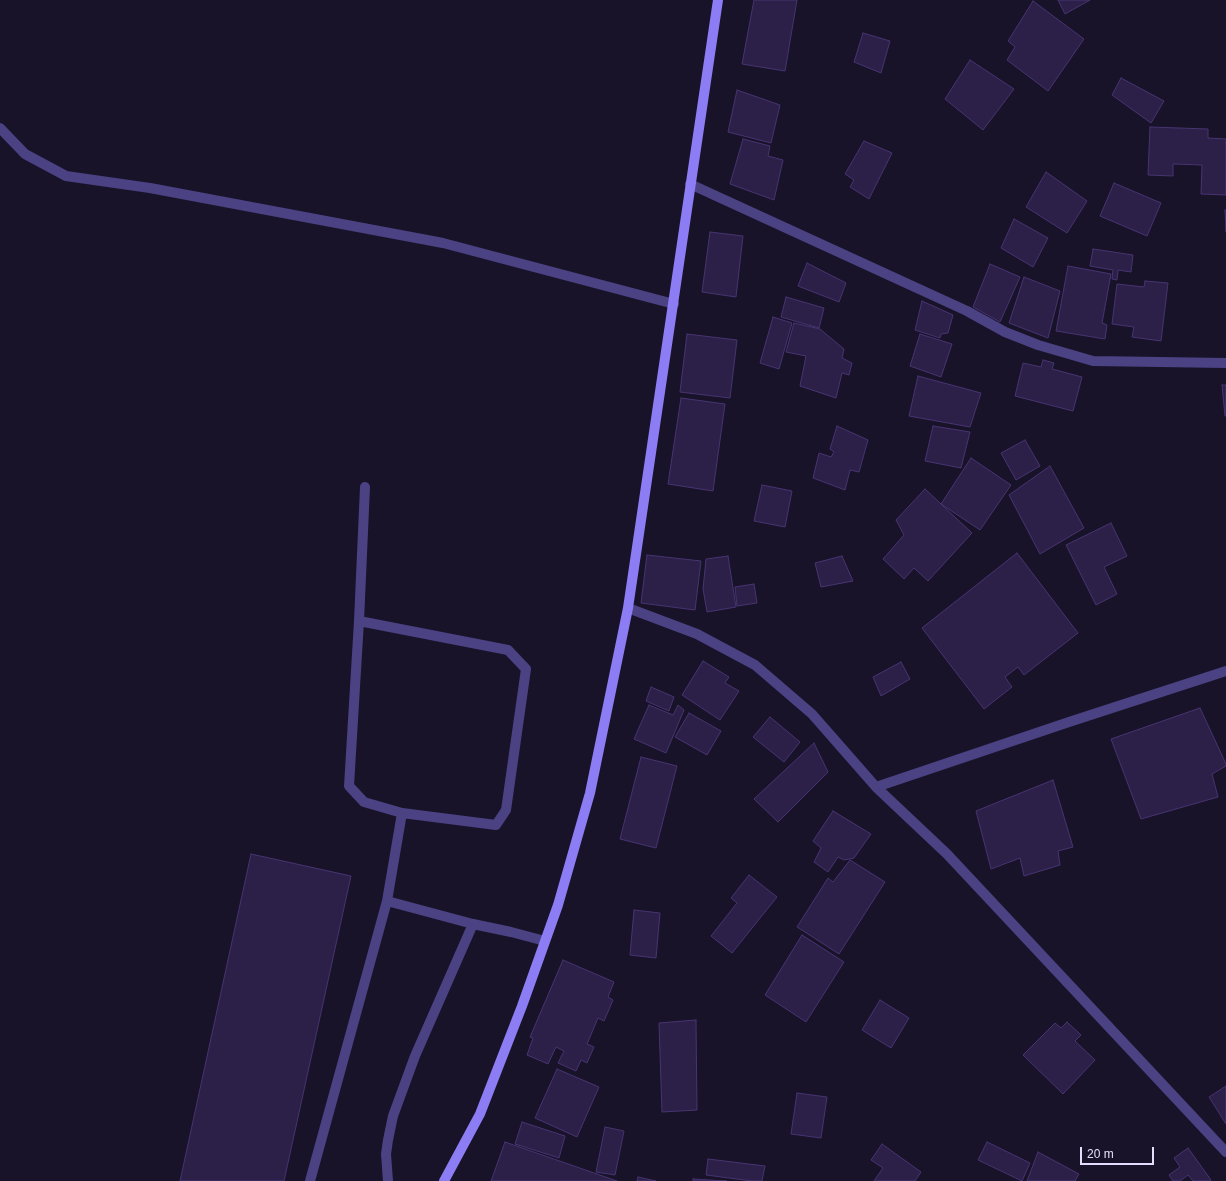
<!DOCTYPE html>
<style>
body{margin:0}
#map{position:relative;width:1226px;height:1181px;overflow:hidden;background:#191329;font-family:Helvetica,sans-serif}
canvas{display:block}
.scale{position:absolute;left:1080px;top:1147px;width:74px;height:18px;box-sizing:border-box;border:2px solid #e4defc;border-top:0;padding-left:5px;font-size:12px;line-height:14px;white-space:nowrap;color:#e4defc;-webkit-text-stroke:3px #191329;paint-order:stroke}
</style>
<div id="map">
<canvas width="1226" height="1181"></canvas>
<div class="scale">20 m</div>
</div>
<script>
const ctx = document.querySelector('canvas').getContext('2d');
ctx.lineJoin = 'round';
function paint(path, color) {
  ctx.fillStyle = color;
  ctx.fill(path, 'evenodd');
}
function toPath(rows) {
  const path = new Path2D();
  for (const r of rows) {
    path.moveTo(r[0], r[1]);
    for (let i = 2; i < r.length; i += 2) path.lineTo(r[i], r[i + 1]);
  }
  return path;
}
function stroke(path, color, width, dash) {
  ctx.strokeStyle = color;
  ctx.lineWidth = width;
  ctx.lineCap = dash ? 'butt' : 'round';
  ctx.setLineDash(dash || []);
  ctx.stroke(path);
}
const building = toPath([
 [754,0,797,0,785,71,742,64,754,0],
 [1058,0,1090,0,1065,14,1058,0],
 [1033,1,1084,39,1048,91,1007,60,1015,47,1008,41,1033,1],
 [863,33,890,41,881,73,854,62,863,33],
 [970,60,1014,89,983,130,945,99,970,60],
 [1121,78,1164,101,1151,123,1112,95,1121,78],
 [737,90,780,105,771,143,728,132,737,90],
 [1150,127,1208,129,1208,138,1226,139,1226,195,1201,194,1202,165,1173,164,1173,176,1148,175,1150,127],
 [743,139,770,146,768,156,783,160,774,200,730,184,743,139],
 [864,141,892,153,869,199,850,187,854,180,845,174,864,141],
 [1046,172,1087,201,1067,233,1026,207,1046,172],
 [1114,183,1161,203,1147,236,1100,216,1114,183],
 [1225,210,1226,210,1226,232,1225,210],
 [1014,219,1048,238,1033,267,1001,248,1014,219],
 [710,232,743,236,736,297,702,292,710,232],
 [1093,249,1133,255,1131,272,1118,270,1117,280,1112,279,1113,270,1090,266,1093,249],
 [807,263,846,283,839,302,798,286,807,263],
 [990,264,1020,277,1000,322,973,307,990,264],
 [1068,266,1111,274,1102,323,1107,325,1105,339,1056,331,1068,266],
 [1024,277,1060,291,1048,338,1009,323,1024,277],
 [1145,281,1168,283,1161,341,1132,337,1134,327,1112,324,1117,284,1144,287,1145,281],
 [786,297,824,308,819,328,781,317,786,297],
 [922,301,953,315,948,333,941,334,940,338,915,330,922,301],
 [773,317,792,323,779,369,760,363,773,317],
 [794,323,820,329,844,349,842,358,852,363,849,375,842,373,836,398,800,386,806,356,786,352,794,323],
 [687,334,737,340,730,398,680,392,687,334],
 [920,334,952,344,941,377,910,366,920,334],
 [1043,360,1054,363,1052,369,1082,377,1073,411,1015,396,1023,363,1041,367,1043,360],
 [918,376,981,393,970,427,909,416,918,376],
 [1222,385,1226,385,1226,416,1225,416,1222,385],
 [681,398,725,404,713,491,668,484,681,398],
 [837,426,868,440,859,472,850,470,845,490,813,478,819,453,831,457,834,452,830,449,837,426],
 [933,426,970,432,961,468,925,461,933,426],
 [1025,440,1040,466,1016,480,1001,453,1025,440],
 [971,458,1011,485,980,530,941,504,971,458],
 [1050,466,1084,528,1040,554,1009,495,1050,466],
 [762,485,792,491,785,527,754,521,762,485],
 [925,489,972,533,928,581,914,568,904,579,883,559,904,535,896,520,925,489],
 [1111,523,1127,556,1104,567,1117,594,1096,605,1066,545,1111,523],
 [1017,553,1078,633,1024,675,1018,667,1005,677,1012,687,984,709,922,628,1017,553],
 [647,555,701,561,695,610,641,603,647,555],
 [728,556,736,607,707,612,703,589,706,559,728,556],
 [842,556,853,581,821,587,815,563,842,556],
 [754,584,757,603,737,606,735,587,754,584],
 [703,661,729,677,725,683,739,691,720,720,682,695,703,661],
 [901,662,910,679,881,696,873,677,901,662],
 [651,687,674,697,669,711,646,701,651,687],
 [649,705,673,715,678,705,684,710,666,753,634,739,649,705],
 [1200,708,1226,764,1226,766,1212,774,1218,797,1141,819,1111,739,1200,708],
 [689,713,721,731,707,755,675,737,689,713],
 [770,717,800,742,784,762,753,737,770,717],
 [814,743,828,772,778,822,754,799,814,743],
 [641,757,677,766,656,848,620,839,641,757],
 [1053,780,1073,847,1058,851,1060,865,1024,876,1020,858,991,869,976,811,1053,780],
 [833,811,871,834,854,858,844,860,838,857,828,872,814,862,821,848,813,841,833,811],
 [251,854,351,876,284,1181,180,1181,251,854],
 [850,860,885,882,839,954,797,927,828,878,833,882,850,860],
 [749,875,777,897,732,953,711,936,737,903,731,898,749,875],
 [634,910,660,913,656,958,630,955,634,910],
 [802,935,844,962,806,1022,765,995,802,935],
 [563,960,614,982,608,997,613,1000,604,1021,598,1018,587,1044,594,1047,587,1063,581,1060,576,1071,558,1063,564,1051,556,1047,548,1064,527,1055,533,1038,530,1037,563,960],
 [880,1000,909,1018,891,1048,862,1030,880,1000],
 [696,1020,697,1110,662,1112,659,1023,696,1020],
 [1067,1022,1081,1035,1075,1041,1095,1060,1063,1094,1023,1055,1055,1023,1061,1028,1067,1022],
 [557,1069,599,1087,577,1137,535,1118,557,1069],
 [1226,1086,1226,1124,1209,1097,1226,1086],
 [797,1093,827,1097,821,1138,791,1134,797,1093],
 [522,1122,565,1136,559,1158,515,1144,522,1122],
 [605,1127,624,1131,615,1175,596,1172,605,1127],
 [505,1142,617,1181,491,1181,505,1142],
 [987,1142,1030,1163,1022,1181,978,1160,987,1142],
 [882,1144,921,1172,915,1181,874,1181,883,1168,871,1160,882,1144],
 [1188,1148,1211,1180,1210,1181,1193,1181,1188,1175,1180,1181,1173,1181,1169,1175,1180,1167,1174,1158,1188,1148],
 [1038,1152,1079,1174,1075,1181,1027,1181,1038,1152],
 [708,1159,765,1166,762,1181,752,1181,706,1175,708,1159],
 [638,1177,656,1181,637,1181,638,1177],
 [693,1179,727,1181,693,1181,693,1179]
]);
const lane = toPath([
 [365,487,359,621,349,786,364,802,402,813,387,901,473,924],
 [359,621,508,650,526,669,506,810,496,825,402,813],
 [310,1181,387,901]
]);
const street = toPath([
 [0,128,25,154,66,176,150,188,443,243,674,304],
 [690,184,967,311,1005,332,1038,345,1093,361,1226,363],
 [628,608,697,634,755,665,812,714,876,787,947,854,1226,1152],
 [876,787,1069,722,1226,671],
 [388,1181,386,1154,388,1140,393,1116,415,1056,473,924,511,932,545,941]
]);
const secondary = toPath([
 [444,1181,480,1114,522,1006,558,905,590,793,628,608,718,0]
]);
paint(building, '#2d2048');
stroke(building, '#473472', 1);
stroke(lane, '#4b4284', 10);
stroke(street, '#4b4284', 10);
stroke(secondary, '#8c7df4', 10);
</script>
